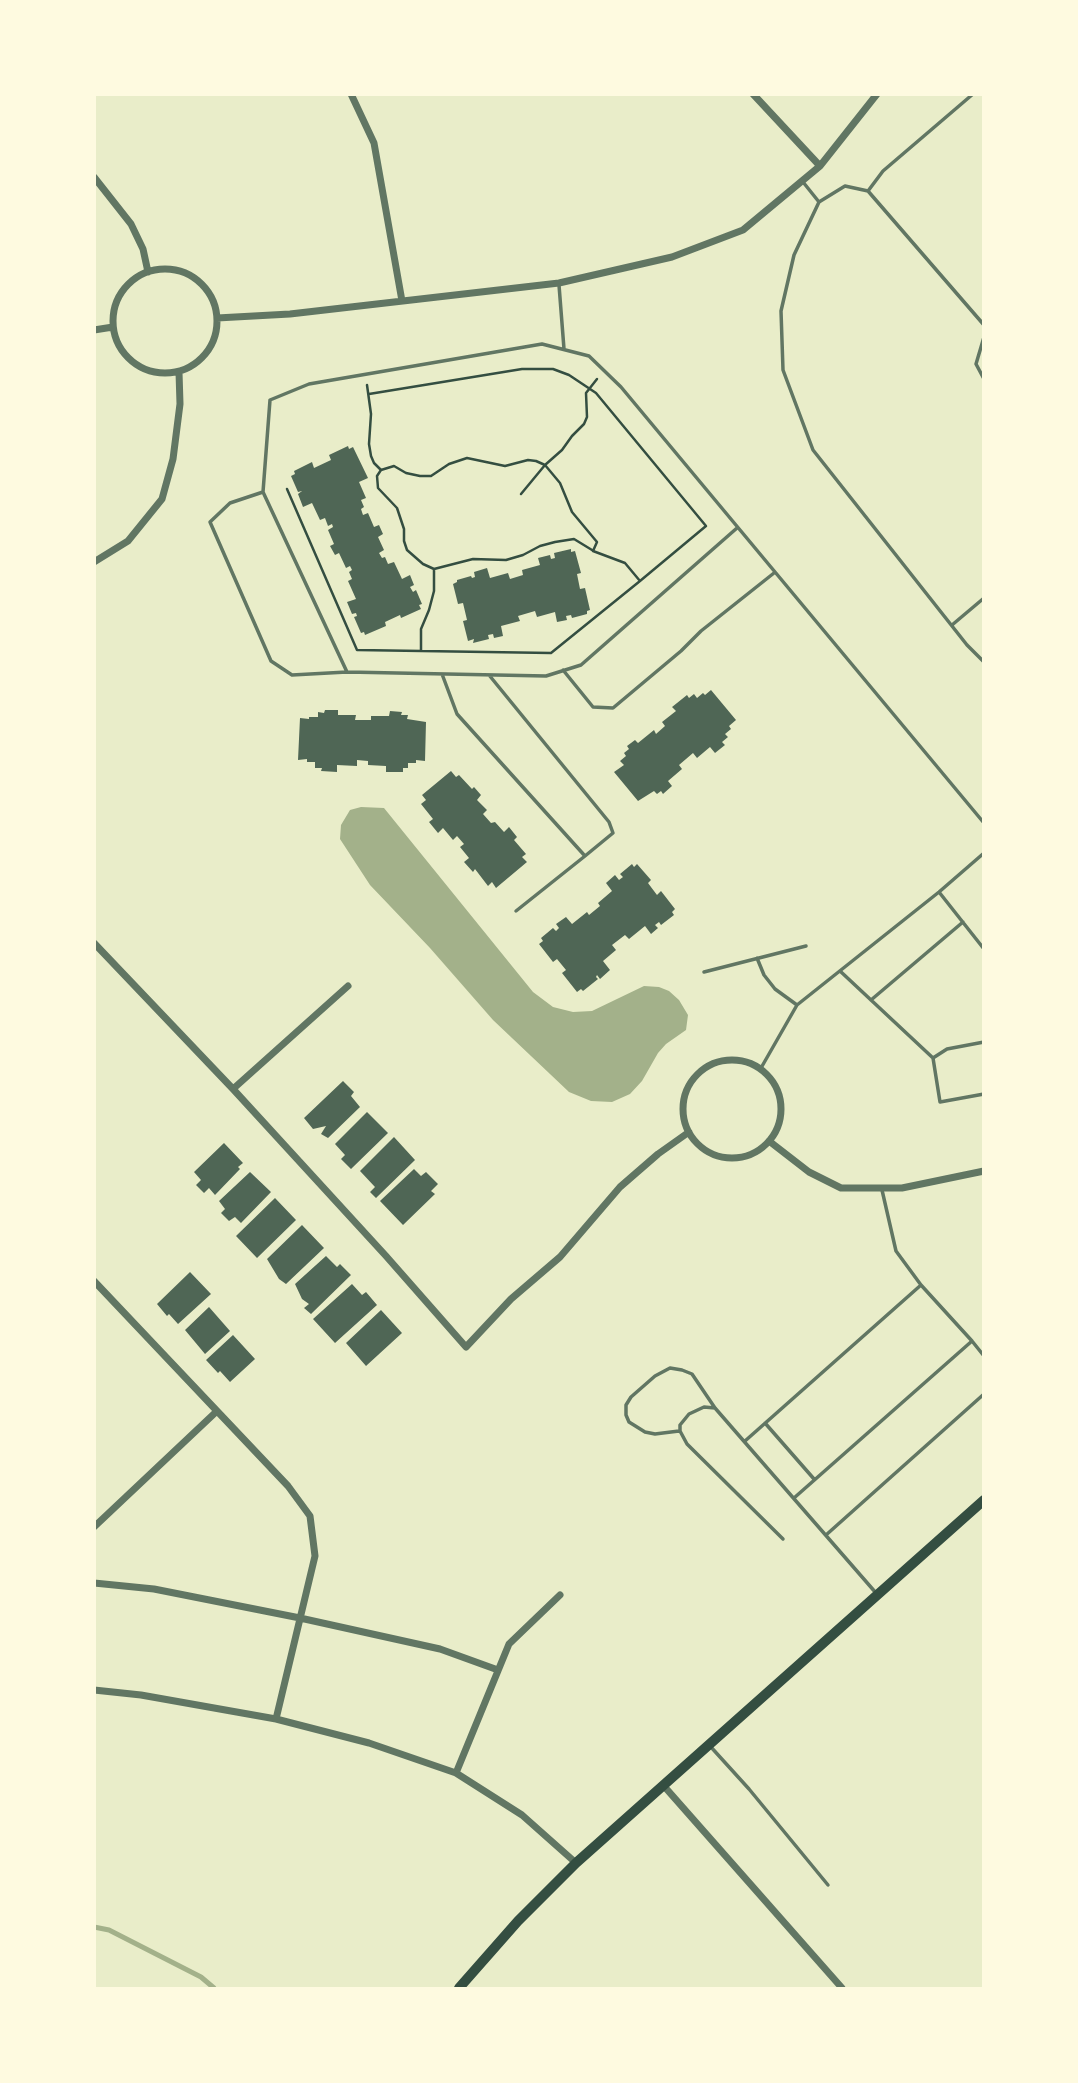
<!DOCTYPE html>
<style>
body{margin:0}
#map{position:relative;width:1078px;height:2083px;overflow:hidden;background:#e9edc9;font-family:"Fira Sans",sans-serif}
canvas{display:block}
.frame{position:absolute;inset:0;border:96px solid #fefae0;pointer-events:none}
</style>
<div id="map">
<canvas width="1078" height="2083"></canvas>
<div class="frame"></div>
</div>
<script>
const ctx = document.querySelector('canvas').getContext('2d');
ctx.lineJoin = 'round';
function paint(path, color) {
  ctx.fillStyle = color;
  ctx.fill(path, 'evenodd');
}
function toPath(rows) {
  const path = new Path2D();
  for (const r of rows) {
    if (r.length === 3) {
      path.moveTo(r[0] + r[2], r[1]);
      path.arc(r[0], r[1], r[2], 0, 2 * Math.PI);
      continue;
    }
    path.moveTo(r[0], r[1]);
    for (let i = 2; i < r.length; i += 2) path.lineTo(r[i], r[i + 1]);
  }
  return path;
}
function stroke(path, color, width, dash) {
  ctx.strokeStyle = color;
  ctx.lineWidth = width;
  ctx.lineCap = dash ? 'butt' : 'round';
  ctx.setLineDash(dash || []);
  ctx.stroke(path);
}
const water = toPath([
 [361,807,384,808,533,992,553,1007,573,1012,592,1011,644,986,659,987,669,991,679,1000,688,1015,686,1030,666,1044,658,1053,642,1081,630,1094,612,1102,591,1101,569,1092,493,1020,430,948,370,885,340,839,341,825,350,810]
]);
const stream = toPath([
 [94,1927,109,1930,201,1977,214,1988]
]);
const building = toPath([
 [348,446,349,449,353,447,368,478,359,482,366,498,361,500,364,507,361,509,363,515,368,513,374,527,379,525,383,534,378,537,384,550,379,553,382,558,385,557,388,564,394,562,402,579,410,575,414,585,410,587,413,592,416,590,422,604,419,605,421,609,401,618,400,615,385,622,386,626,365,635,364,632,361,633,354,617,357,616,356,613,352,614,347,602,356,599,348,581,352,579,349,572,352,570,350,566,346,568,339,553,335,555,330,546,334,544,328,530,333,527,332,524,328,526,325,518,320,520,312,503,303,507,298,494,302,491,298,492,291,476,295,474,294,471,312,462,314,468,331,460,329,455],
 [571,549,571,552,575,551,581,573,577,574,580,589,585,588,590,610,587,611,587,614,572,618,571,615,566,616,567,620,557,622,555,612,537,617,535,611,518,616,520,621,501,626,503,636,494,638,493,634,488,635,489,639,473,643,474,639,468,641,463,621,467,620,463,603,458,604,453,584,457,582,457,580,471,576,472,578,475,577,474,572,487,568,490,578,508,573,510,579,523,575,522,570,540,565,538,558,550,555,551,559,555,558,554,553],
 [711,690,736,720,729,726,731,729,725,734,728,737,722,742,725,745,715,753,710,747,697,758,693,753,679,765,682,769,668,781,672,786,663,794,661,791,657,794,654,791,638,801,614,772,624,765,620,761,626,756,624,753,629,749,627,746,635,740,638,743,654,730,656,734,665,726,662,722,676,711,672,707,687,695,689,698,694,694,697,698,703,693,705,695],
 [325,710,338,710,338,715,356,715,355,720,371,720,371,716,389,716,390,711,402,712,401,715,408,715,407,719,426,722,425,761,416,760,416,763,408,763,408,768,403,768,403,772,386,772,386,766,368,765,368,761,357,760,357,766,337,765,337,772,321,771,322,768,315,768,315,762,307,762,307,759,298,760,300,718,309,719,309,717,318,717,318,712,324,713],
 [451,771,456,777,459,775,472,789,474,787,481,795,477,800,487,810,483,814,491,823,495,822,504,832,509,827,517,837,514,840,526,854,522,857,527,862,496,888,492,882,488,886,475,869,473,872,464,862,469,858,460,847,464,844,457,836,453,840,443,828,438,833,429,822,433,819,421,804,426,800,422,795],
 [632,864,634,867,637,864,651,880,648,883,657,895,661,891,675,909,672,912,674,915,661,925,659,922,655,925,658,928,651,934,645,926,629,939,625,935,612,945,616,950,603,961,610,970,600,979,597,975,596,977,598,979,583,991,581,989,577,992,562,973,566,970,557,959,553,962,539,944,543,941,541,938,553,928,556,931,559,928,556,924,566,917,572,924,587,912,589,915,600,906,598,903,612,891,606,883,615,875,619,880,623,877,620,874],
 [343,1081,354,1092,351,1096,360,1107,328,1138,321,1134,326,1126,313,1129,304,1118],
 [367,1112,388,1133,351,1169,341,1159,345,1155,335,1144],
 [394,1137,415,1160,376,1198,370,1192,375,1187,360,1171],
 [224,1143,243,1163,238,1167,240,1169,215,1195,209,1188,204,1193,196,1185,201,1180,194,1172],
 [414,1169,421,1176,426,1172,438,1184,431,1191,435,1194,403,1225,380,1201],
 [250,1172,271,1192,241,1223,235,1217,229,1221,221,1213,225,1209,219,1201],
 [275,1198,296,1220,257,1258,236,1236],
 [302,1225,324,1248,286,1284,279,1279,267,1259],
 [326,1256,337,1267,340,1264,351,1275,311,1314,304,1308,309,1304,302,1299,295,1284],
 [190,1272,211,1294,178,1324,169,1314,167,1316,157,1304],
 [352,1284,362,1295,366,1292,377,1305,335,1343,313,1319],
 [209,1307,230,1331,205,1354,185,1330],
 [381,1310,402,1333,366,1366,346,1343],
 [233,1335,255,1359,230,1382,220,1371,218,1373,206,1360]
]);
const path = toPath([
 [367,385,371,414,369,444,371,456,374,463,381,470,394,466,406,473,420,476,431,476,449,464,467,458,505,466,528,460,536,461,545,465,560,483,572,512,597,542,593,551,625,563,640,581,706,526,596,393,569,375,553,369,522,369,369,394],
 [381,470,377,476,378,488,397,508,404,529,404,541,407,550,423,564,434,569,473,559,506,560,523,555,540,546,555,542,574,539,592,550],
 [287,489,357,650,551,653,640,581],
 [521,494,545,465,562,450,572,436,584,424,587,417,586,393,597,379],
 [421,651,421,629,429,610,434,591,434,570]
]);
const service = toPath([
 [803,182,819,202,845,186,868,191,984,325],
 [868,191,883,171,973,94],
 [819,202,794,255,781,311,783,370,813,450,967,645,984,662],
 [559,285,564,349],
 [984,337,976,364,984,379],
 [263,492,230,503,210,522,271,661,292,675,347,672],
 [737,528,581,665,546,676,347,672,263,492,270,400,309,384,542,344,589,356,621,387,984,823],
 [952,625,984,598],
 [563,670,593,707,613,708,681,651,701,631,774,573],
 [442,674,457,714,585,856,516,911],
 [489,675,609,822,613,833,585,856],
 [939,892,984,949],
 [757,958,764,975,775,989,797,1005],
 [840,971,933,1058,940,1102,984,1094],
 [704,972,806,946],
 [871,1000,963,922],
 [933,1058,947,1049,984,1042],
 [761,1068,797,1005,939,892,984,853],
 [882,1190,896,1251,921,1285,972,1341,984,1356],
 [765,1423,814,1479],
 [679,1431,655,1434,645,1432,629,1422,626,1415,626,1405,631,1397,655,1376,670,1368,682,1370,692,1374,715,1408],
 [745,1441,921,1285],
 [794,1498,972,1341],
 [826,1535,984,1394],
 [783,1539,687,1444,680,1431,680,1425,689,1414,704,1407,715,1408,876,1593],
 [710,1746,749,1789,828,1885]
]);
const minor = toPath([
 [351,94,374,143,402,301],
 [753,94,820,166],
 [94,177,131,224,143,249,148,272],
 [165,321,52],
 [217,318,290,314,559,283,672,257,743,230,820,166,877,94],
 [94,330,113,327],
 [94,562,128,541,162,499,173,459,180,404,179,372],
 [94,943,233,1089,386,1256,466,1347,511,1299,560,1257,620,1187,658,1154,689,1132],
 [732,1109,49],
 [233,1089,348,986],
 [769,1141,809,1172,841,1188,902,1188,984,1171],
 [94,1281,288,1486,310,1516,315,1556,276,1719],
 [94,1527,217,1411],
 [94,1583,154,1589,300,1618,440,1649,498,1670],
 [94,1690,141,1695,276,1719,369,1743,456,1773,522,1815,576,1863],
 [456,1773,509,1644,560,1595],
 [663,1785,842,1988]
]);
const primary = toPath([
 [459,1988,518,1921,576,1863,984,1500]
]);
paint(water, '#a3b18a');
stroke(stream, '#a3b18a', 5);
paint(building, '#4f6655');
stroke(path, '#344e41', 2.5);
stroke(service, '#617663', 3.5);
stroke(minor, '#617663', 7);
stroke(primary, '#344e41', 10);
</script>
